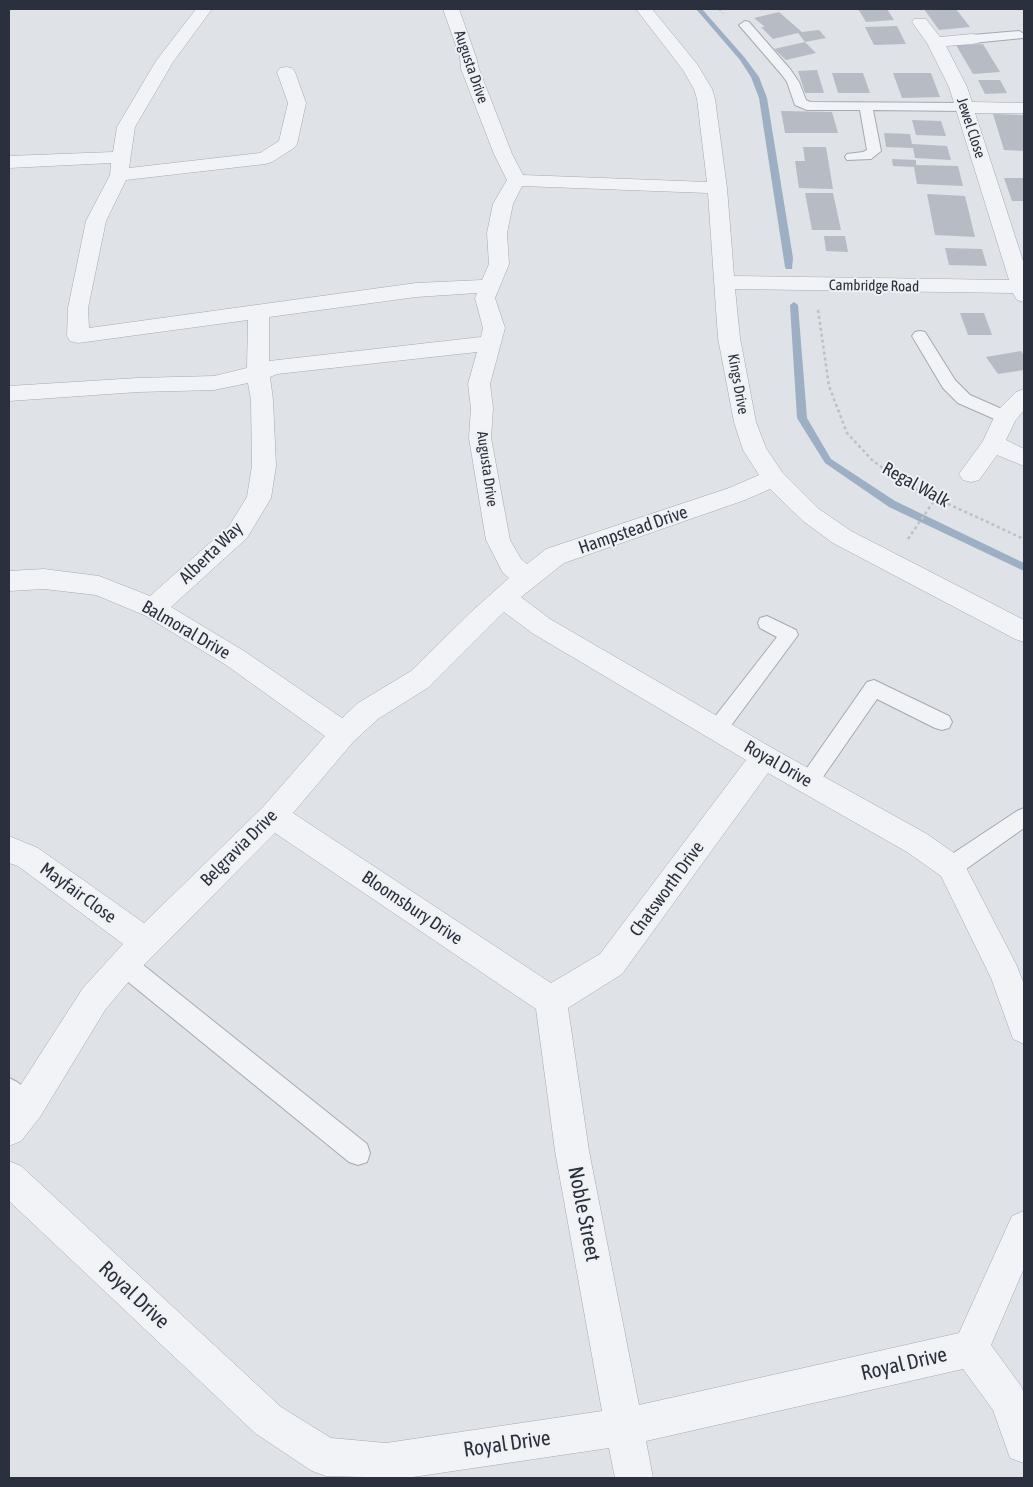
<!DOCTYPE html>
<style>
body{margin:0}
#map{position:relative;width:1033px;height:1487px;overflow:hidden;background:#dfe2e7;font-family:"Asap Condensed",sans-serif}
canvas{display:block}
.frame{position:absolute;inset:0;border:10px solid #2a303d;pointer-events:none}
</style>
<div id="map">
<canvas width="1033" height="1487"></canvas>
<div class="frame"></div>
</div>
<script>
const ctx = document.querySelector('canvas').getContext('2d');
ctx.lineJoin = 'round';
function toPath(rows) {
  const path = new Path2D();
  for (const r of rows) {
    path.moveTo(r[0], r[1]);
    for (let i = 2; i < r.length; i += 2) path.lineTo(r[i], r[i + 1]);
  }
  return path;
}
function paint(path, color) {
  ctx.fillStyle = color;
  ctx.fill(path, 'evenodd');
}
function stroke(path, color, width, dash) {
  ctx.strokeStyle = color;
  ctx.lineWidth = width;
  ctx.lineCap = dash ? 'butt' : 'round';
  ctx.setLineDash(dash || []);
  ctx.stroke(path);
}
function drawText(font, color, halo, rows, align = 'center') {
  ctx.font = font + ' "Asap Condensed",sans-serif';
  ctx.lineWidth = 4;
  ctx.setLineDash([]);
  ctx.textBaseline = 'middle';
  ctx.strokeStyle = halo;
  ctx.fillStyle = color;
  for (const [text, x, y, turn = 0] of rows) {
    ctx.save();
    ctx.translate(x, y);
    ctx.rotate((+turn || 0) * Math.PI / 180);
    ctx.textAlign = isNaN(turn) ? turn : align;
    if (halo) ctx.strokeText(text, 0, 0);
    ctx.fillText(text, 0, 0);
    ctx.restore();
  }
}
const stream = toPath([
 [696,9,702,9,745,58,759,77,767,98,793,258,792,269,786,269,785,267,759,98,751,77,740,60,696,9],
 [794,302,798,305,807,418,831,459,895,501,1024,563,1024,571,889,507,825,463,797,418,790,305,794,302]
]);
const building = toPath([
 [858,9,887,9,894,20,866,22],
 [924,9,956,9,970,27,939,30],
 [779,12,802,32,819,30,826,38,805,42,816,53,786,60,774,49,805,42,798,33,773,39,761,27,765,27,754,18],
 [897,26,906,44,874,45,865,27],
 [983,44,1000,72,973,74,956,45],
 [817,70,824,93,805,93,798,71],
 [832,73,863,73,870,93,838,93],
 [893,73,931,73,940,97,902,98],
 [978,80,1000,80,1007,93,985,94],
 [781,111,832,112,838,133,785,133],
 [993,114,1023,115,1024,151,1004,150],
 [912,120,941,121,946,136,916,135],
 [884,133,910,134,912,144,947,146,951,160,915,158,913,148,886,147],
 [803,147,826,147,833,189,799,188,795,161,805,161],
 [892,159,916,160,916,165,958,166,963,186,917,184,914,167,893,166],
 [1004,178,1024,178,1024,201,1012,201],
 [805,193,833,193,841,230,812,230],
 [927,194,965,196,975,237,935,235],
 [824,236,845,236,848,252,826,251],
 [945,248,982,249,987,266,949,265],
 [960,313,984,313,992,335,968,335],
 [1021,351,1024,356,1024,370,998,374,986,357]
]);
const pathFar1 = toPath([
 [719,9,723,13]
]);
const path = toPath([
 [818,310,829,386,847,433,873,461,907,485,1024,539],
 [908,539,936,498]
]);
const service = toPath([
 [745,21,749,22,790,69,799,82,806,100,810,102,964,103,970,107,964,111,873,110,881,151,871,159,847,160,845,157,847,154,863,152,867,150,860,110,807,110,795,105,787,82,782,75,739,25,745,21],
 [1019,31,1024,34,1023,38,972,43,966,39,972,35,1019,31],
 [920,331,925,332,955,380,970,395,1011,413,1013,417,1011,421,1005,423,999,421,958,403,943,388,912,336,915,332,920,331],
 [767,616,796,630,798,635,724,735,717,737,710,735,707,729,710,723,777,637,760,628,758,623,760,618,767,616],
 [874,680,949,716,952,722,949,728,942,730,935,728,877,699,816,787,809,790,802,787,799,781,802,775,867,682,874,680],
 [1024,808,1024,828,959,874,951,877,943,874,940,867,943,860,1017,811,1024,808],
 [124,953,132,956,367,1144,370,1153,367,1162,358,1165,349,1162,116,972,113,964,116,956,124,953],
 [9,1078,17,1082,36,1097,40,1105,36,1113,28,1117,20,1113,9,1105,9,1078]
]);
const minor = toPath([
 [196,9,212,9,173,62,135,127,129,168,260,153,279,141,288,103,277,72,280,68,286,67,292,68,295,72,306,103,297,144,294,148,272,162,265,164,126,180,106,221,88,308,89,328,416,283,482,280,489,264,487,233,493,204,507,180,494,154,461,69,460,57,443,9,459,9,476,57,479,69,512,154,523,175,707,182,697,99,694,89,683,70,636,9,652,9,697,64,712,89,715,99,727,188,734,276,1009,280,949,87,927,43,912,22,914,19,926,19,940,37,972,34,978,35,980,39,978,43,972,44,946,46,967,87,972,102,1024,103,1024,113,975,113,1024,264,1024,302,1017,300,1013,293,735,289,740,338,756,422,766,448,782,472,819,509,851,531,1024,620,1024,642,1015,639,833,543,803,521,770,489,745,500,564,563,521,597,550,619,774,749,927,834,961,858,1016,964,1024,984,1024,1044,1013,1039,991,978,941,876,907,852,768,773,622,974,568,1008,589,1151,639,1405,959,1333,1012,1216,1024,1211,1024,1268,991,1345,1021,1386,1024,1393,1024,1463,1010,1458,993,1410,963,1369,646,1441,653,1478,615,1478,609,1448,406,1478,326,1476,312,1471,255,1433,9,1201,9,1161,21,1166,281,1407,331,1438,386,1443,602,1411,555,1151,536,1009,275,833,135,974,105,1010,40,1117,21,1141,9,1146,9,1103,83,988,123,944,18,866,9,863,9,836,38,848,144,923,263,807,325,736,226,665,144,615,96,595,44,589,9,591,9,571,44,569,99,576,150,596,229,526,247,497,252,466,251,400,248,383,214,390,138,392,9,401,9,386,138,378,214,376,247,368,248,320,78,343,70,341,67,336,68,308,86,221,110,175,111,163,9,168,9,156,113,152,117,127,156,61,196,9],
 [522,186,708,193,718,338,734,422,743,450,759,475,729,488,546,549,527,564,521,559,510,540,491,438,493,408,490,384,505,328,495,298,509,264,507,233,513,204,522,186],
 [477,293,475,298,483,328,481,337,269,361,269,317,416,297,477,293],
 [477,352,468,384,471,408,469,438,486,540,503,573,509,578,471,612,411,671,358,703,342,718,244,651,171,607,247,538,271,498,276,466,273,400,270,377,277,374,477,352],
 [504,612,532,633,746,760,600,954,551,983,293,813,353,742,378,719,429,687,504,612],
 [1024,389,1024,410,1015,421,1006,440,1024,449,1024,466,997,455,979,480,971,482,963,480,959,474,983,441,997,411,1016,392,1024,389]
]);
const farStreetnames = [
 ["Augusta Drive",471,67,71],
 ["Jewel Close",971,128,72],
 ["Cambridge Road",874,286,1],
 ["Kings Drive",738,384,80],
 ["Augusta Drive",487,469,82]
];
const streetNames = [
 ["Regal Walk",916,485,29],
 ["Hampstead Drive",633,530,-19],
 ["Alberta Way",211,553,-44],
 ["Balmoral Drive",186,630,30],
 ["Royal Drive",778,764,30],
 ["Belgravia Drive",239,848,-45],
 ["Chatsworth Drive",667,889,-54],
 ["Mayfair Close",78,893,36],
 ["Bloomsbury Drive",412,908,34]
];
const nearStreetnames = [
 ["Noble Street",584,1214,79],
 ["Royal Drive",134,1295,43],
 ["Royal Drive",904,1364,-13],
 ["Royal Drive",507,1444,-8]
];
paint(stream, '#9dafc4');
paint(building, '#b7bcc4');
stroke(service, '#a5a9b1', 2);
stroke(minor, '#a5a9b1', 1);
stroke(pathFar1, '#bec0c6', 2, [2.5, 2.5]);
stroke(path, '#bec0c6', 2.5, [3, 3]);
paint(service, '#f2f3f6');
paint(minor, '#f2f3f6');
drawText('15px', '#2a303d', '#eff1f5', farStreetnames);
drawText('18px', '#2a303d', '#eff1f5', streetNames);
drawText('21px', '#2a303d', '#eff1f5', nearStreetnames);
</script>
